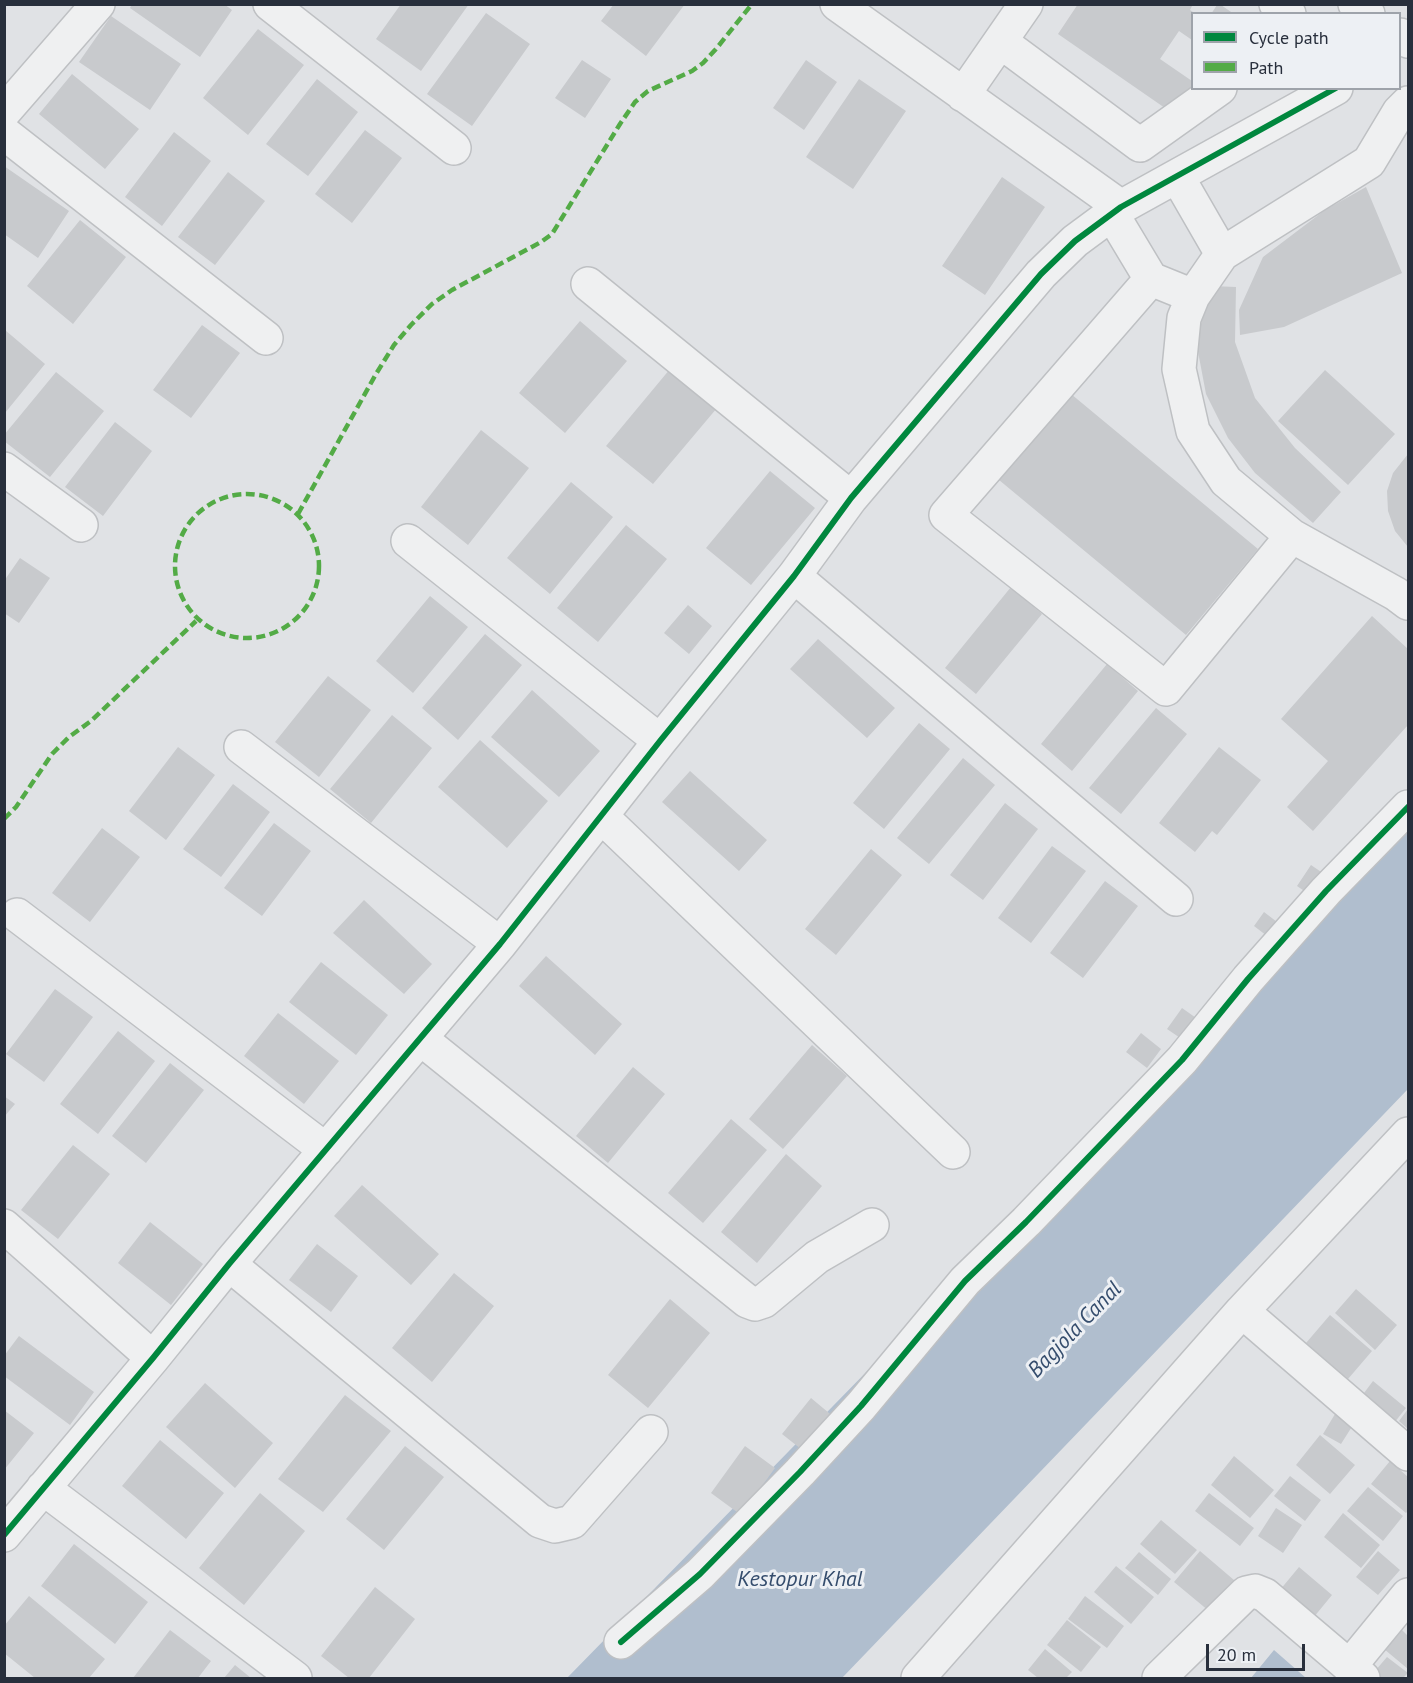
<!DOCTYPE html>
<style>
body{margin:0}
#map{position:relative;width:1413px;height:1683px;overflow:hidden;background:#e0e2e5;font-family:"PT Sans",sans-serif}
canvas{display:block}
.frame{position:absolute;inset:0;border:6px solid #282f3c;pointer-events:none}
.legend{position:absolute;left:1191px;top:12px;width:210px;height:78px;box-sizing:border-box;background:#edf0f4;border:2px solid #9ea3aa;margin:0;padding:8px 10px;list-style:none;font-size:18px;color:#282f3c}
.legend li{display:flex;align-items:center;gap:12px;height:30px}
.legend b{width:30px;border:2px solid #9ea3aa}
.scale{position:absolute;left:1206px;top:1644px;width:99px;height:27px;box-sizing:border-box;border:3px solid #282f3c;border-top:0;padding-left:8px;font-size:18px;line-height:21px;white-space:nowrap;color:#282f3c;-webkit-text-stroke:4px #edf0f4;paint-order:stroke}
</style>
<div id="map">
<canvas width="1413" height="1683"></canvas>
<div class="frame"></div>
<ul class="legend">
<li><b style="height:8px;background:#00873e"></b>Cycle path</li>
<li><b style="height:8px;background:#53ab46"></b>Path</li>
</ul>
<div class="scale">20 m</div>
</div>
<script>
const ctx = document.querySelector('canvas').getContext('2d');
ctx.lineJoin = 'round';
function paint(path, color) {
  ctx.fillStyle = color;
  ctx.fill(path, 'evenodd');
}
function toPath(rows) {
  const path = new Path2D();
  for (const r of rows) {
    if (r.length === 3) {
      path.moveTo(r[0] + r[2], r[1]);
      path.arc(r[0], r[1], r[2], 0, 2 * Math.PI);
      continue;
    }
    path.moveTo(r[0], r[1]);
    for (let i = 2; i < r.length; i += 2) path.lineTo(r[i], r[i + 1]);
  }
  return path;
}
function stroke(path, color, width, dash) {
  ctx.strokeStyle = color;
  ctx.lineWidth = width;
  ctx.lineCap = dash ? 'butt' : 'round';
  ctx.setLineDash(dash || []);
  ctx.stroke(path);
}
function drawText(font, color, halo, rows, align = 'center') {
  ctx.font = font + ' "PT Sans",sans-serif';
  ctx.lineWidth = 6;
  ctx.setLineDash([]);
  ctx.textBaseline = 'middle';
  ctx.strokeStyle = halo;
  ctx.fillStyle = color;
  for (const [text, x, y, turn = 0] of rows) {
    ctx.save();
    ctx.translate(x, y);
    ctx.rotate((+turn || 0) * Math.PI / 180);
    ctx.textAlign = isNaN(turn) ? turn : align;
    if (halo) ctx.strokeText(text, 0, 0);
    ctx.fillText(text, 0, 0);
    ctx.restore();
  }
}
const water = toPath([
 [1408,818,1408,1089,842,1678,567,1678],
 [1274,1650,1306,1678,1251,1678]
]);
const building = toPath([
 [132,4,224,4,232,10,200,57,130,8],
 [401,4,469,4,421,71,376,39],
 [614,4,685,4,646,56,601,21],
 [1078,4,1193,4,1190,10,1196,14,1192,14,1192,40,1179,31,1160,59,1192,81,1192,88,1178,117,1058,34],
 [1217,5,1221,5,1234,14,1211,14],
 [486,13,530,44,472,126,427,94],
 [111,16,181,64,150,110,79,62],
 [258,29,304,65,248,135,203,98],
 [582,60,611,79,585,118,555,98],
 [806,60,837,82,804,130,773,108],
 [72,74,139,129,105,169,39,114],
 [317,79,358,112,308,176,266,144],
 [859,79,906,111,853,189,806,157],
 [365,130,402,158,352,223,315,194],
 [174,132,211,161,162,226,125,197],
 [4,166,69,211,38,258,4,234],
 [228,172,265,201,215,265,178,237],
 [1002,177,1045,207,985,295,942,266],
 [1366,187,1402,273,1284,327,1240,335,1239,310,1263,257,1325,210],
 [80,220,126,257,73,324,27,286],
 [1212,286,1236,287,1235,342,1255,398,1295,448,1341,492,1313,523,1255,473,1228,438,1206,394,1196,341],
 [580,321,627,361,565,433,519,393],
 [202,325,240,353,191,418,153,390],
 [5,330,45,364,5,413],
 [670,369,717,408,653,484,606,446],
 [1325,370,1395,434,1348,485,1278,421],
 [56,372,104,411,50,477,4,441,4,435],
 [1065,389,1258,549,1186,635,993,475],
 [115,422,152,451,103,516,65,487],
 [481,430,529,468,468,545,421,507],
 [1408,454,1408,547,1395,531,1388,511,1387,491,1393,473],
 [770,471,815,508,751,585,706,548],
 [571,482,613,517,550,594,507,558],
 [626,525,667,559,598,642,557,608],
 [20,558,50,578,19,623,4,613,4,581],
 [1011,587,1042,614,976,694,945,668],
 [430,596,468,627,413,693,376,661],
 [688,605,712,626,689,654,664,633],
 [1372,616,1408,649,1408,725,1313,831,1287,807,1328,761,1281,719],
 [485,634,522,665,458,740,422,708],
 [818,639,895,708,867,738,790,669],
 [1107,664,1138,691,1072,771,1041,744],
 [328,676,371,710,319,777,275,742],
 [532,690,600,751,559,797,491,737],
 [1156,708,1187,734,1121,814,1089,788],
 [392,715,432,748,371,823,330,789],
 [919,723,950,749,884,829,853,803],
 [480,740,548,801,507,848,438,787],
 [178,747,215,775,166,840,129,811],
 [1219,747,1261,780,1217,835,1212,831,1195,852,1159,823],
 [963,758,995,785,929,864,897,838],
 [690,771,767,840,739,871,662,802],
 [233,784,270,812,221,877,183,849],
 [1005,803,1038,829,983,900,950,875],
 [274,823,311,851,262,916,224,888],
 [102,828,140,857,90,922,52,893],
 [1052,846,1086,871,1031,943,998,918],
 [871,849,902,875,836,955,805,929],
 [1311,865,1330,878,1316,899,1297,886],
 [1105,881,1138,906,1083,978,1050,953],
 [364,900,432,964,404,994,333,933],
 [1264,912,1281,925,1271,939,1254,926],
 [546,956,622,1024,595,1055,519,986],
 [321,962,388,1015,356,1055,289,1002],
 [55,989,93,1017,44,1082,6,1054],
 [1182,1008,1206,1025,1192,1046,1167,1029],
 [278,1013,339,1061,304,1104,244,1056],
 [118,1031,155,1061,98,1134,60,1104],
 [1141,1033,1161,1049,1147,1068,1126,1052],
 [812,1045,847,1076,783,1149,749,1119],
 [170,1063,204,1090,146,1163,112,1136],
 [633,1067,665,1094,608,1163,576,1136],
 [4,1096,15,1104,4,1117],
 [731,1119,767,1150,703,1223,668,1193],
 [73,1145,110,1174,58,1239,21,1210],
 [786,1154,822,1186,757,1263,721,1232],
 [362,1185,439,1254,411,1285,334,1216],
 [150,1222,203,1264,171,1305,118,1263],
 [317,1244,358,1276,331,1312,289,1280],
 [454,1273,494,1306,432,1382,392,1348],
 [1356,1289,1397,1325,1375,1350,1335,1313],
 [670,1299,710,1333,648,1408,608,1375],
 [1330,1315,1372,1351,1348,1379,1306,1343],
 [19,1336,94,1392,70,1425,4,1376,4,1356],
 [1373,1381,1406,1408,1394,1423,1361,1397],
 [205,1383,273,1443,235,1488,166,1427],
 [345,1395,391,1431,323,1512,278,1479],
 [811,1398,835,1418,806,1453,782,1434],
 [1408,1409,1408,1429,1399,1421],
 [4,1410,34,1433,4,1470],
 [1335,1414,1353,1425,1341,1444,1323,1434],
 [1320,1435,1355,1465,1330,1494,1296,1465],
 [160,1440,224,1493,186,1539,122,1486],
 [405,1446,444,1477,384,1550,346,1519],
 [745,1446,775,1468,741,1515,711,1493],
 [1234,1456,1274,1490,1250,1518,1211,1485],
 [1390,1461,1408,1477,1408,1511,1406,1513,1371,1484],
 [1290,1476,1321,1500,1305,1521,1274,1496],
 [1368,1487,1403,1516,1383,1541,1347,1511],
 [260,1493,305,1531,244,1605,199,1568],
 [1209,1493,1254,1528,1240,1546,1195,1511],
 [1276,1508,1302,1525,1283,1553,1258,1536],
 [1343,1513,1380,1545,1361,1568,1324,1537],
 [1161,1520,1197,1550,1175,1574,1140,1544],
 [74,1544,148,1602,115,1644,41,1586],
 [1200,1551,1241,1586,1215,1616,1174,1582],
 [1378,1551,1400,1570,1378,1595,1356,1577],
 [1139,1552,1171,1579,1158,1595,1125,1568],
 [1116,1566,1154,1597,1131,1624,1094,1592],
 [1299,1567,1332,1595,1309,1623,1275,1596],
 [375,1587,415,1619,369,1678,349,1678,321,1656],
 [29,1596,105,1659,89,1678,35,1678,4,1653,4,1626],
 [1085,1596,1124,1626,1107,1648,1068,1619],
 [1067,1620,1101,1647,1081,1672,1047,1645],
 [1401,1629,1408,1636,1408,1669,1384,1649],
 [170,1630,211,1661,198,1678,133,1678],
 [1045,1649,1072,1672,1066,1678,1038,1678,1028,1670],
 [1387,1657,1408,1673,1403,1678,1369,1678],
 [235,1665,251,1678,224,1678]
]);
const minor = toPath([
 [270,4,454,148],
 [837,4,1121,207],
 [1276,4,1289,14],
 [1355,4,1368,14],
 [1400,35,1408,41],
 [1001,42,1140,145,1220,88],
 [963,95,1026,4],
 [1408,103,1399,112,1369,162,1222,254,1193,296,1184,318,1179,369,1193,431,1226,481,1292,536,1396,594,1408,603],
 [4,112,98,4],
 [4,133,266,338],
 [1177,176,1222,254],
 [1112,214,1151,279],
 [588,284,851,498],
 [1193,296,1151,279,946,515,1166,689,1292,536],
 [4,469,81,525],
 [408,541,660,741],
 [794,576,1176,899],
 [241,747,500,944],
 [601,816,953,1152],
 [17,915,326,1150],
 [421,1039,747,1301,755,1304,764,1301,817,1257,872,1225],
 [4,1226,153,1358],
 [229,1264,540,1521,555,1526,572,1522,651,1432],
 [1242,1311,1408,1454],
 [43,1488,295,1678],
 [4,1535,153,1358,229,1264,500,944,660,741,794,576,851,498,1041,274,1075,241,1121,207,1336,88],
 [621,1642,700,1574,800,1472,861,1406,965,1281,1026,1222,1182,1060,1248,979,1326,891,1408,807],
 [1349,1667,1408,1595],
 [918,1678,1242,1311,1408,1134],
 [1159,1678,1246,1593,1255,1591,1265,1595,1363,1678]
]);
const quiet = toPath([
 [247,566,72],
 [298,514,376,374,394,345,411,325,432,304,452,290,541,242,552,234,620,124,635,102,648,91,692,71,703,63,716,49,752,4],
 [4,819,16,807,52,754,69,737,91,721,196,621]
]);
const cycleway = toPath([
 [4,1535,153,1358,229,1264,500,944,660,741,794,576,851,498,1041,274,1075,241,1121,207,1336,88],
 [621,1642,700,1574,800,1472,861,1406,965,1281,1026,1222,1182,1060,1248,979,1326,891,1408,807]
]);
const waterNames = [
 ["Bagjola Canal",1075,1330,-46],
 ["Kestopur Khal",800,1580]
];
paint(water, '#b0bece');
paint(building, '#c8cacd');
stroke(minor, '#bec0c3', 36);
stroke(minor, '#eff0f1', 33);
stroke(quiet, '#53ab46', 4.5, [9, 4.5]);
stroke(cycleway, '#00873e', 6);
drawText('italic 22px', '#354d6d', '#edf0f4', waterNames);
</script>
